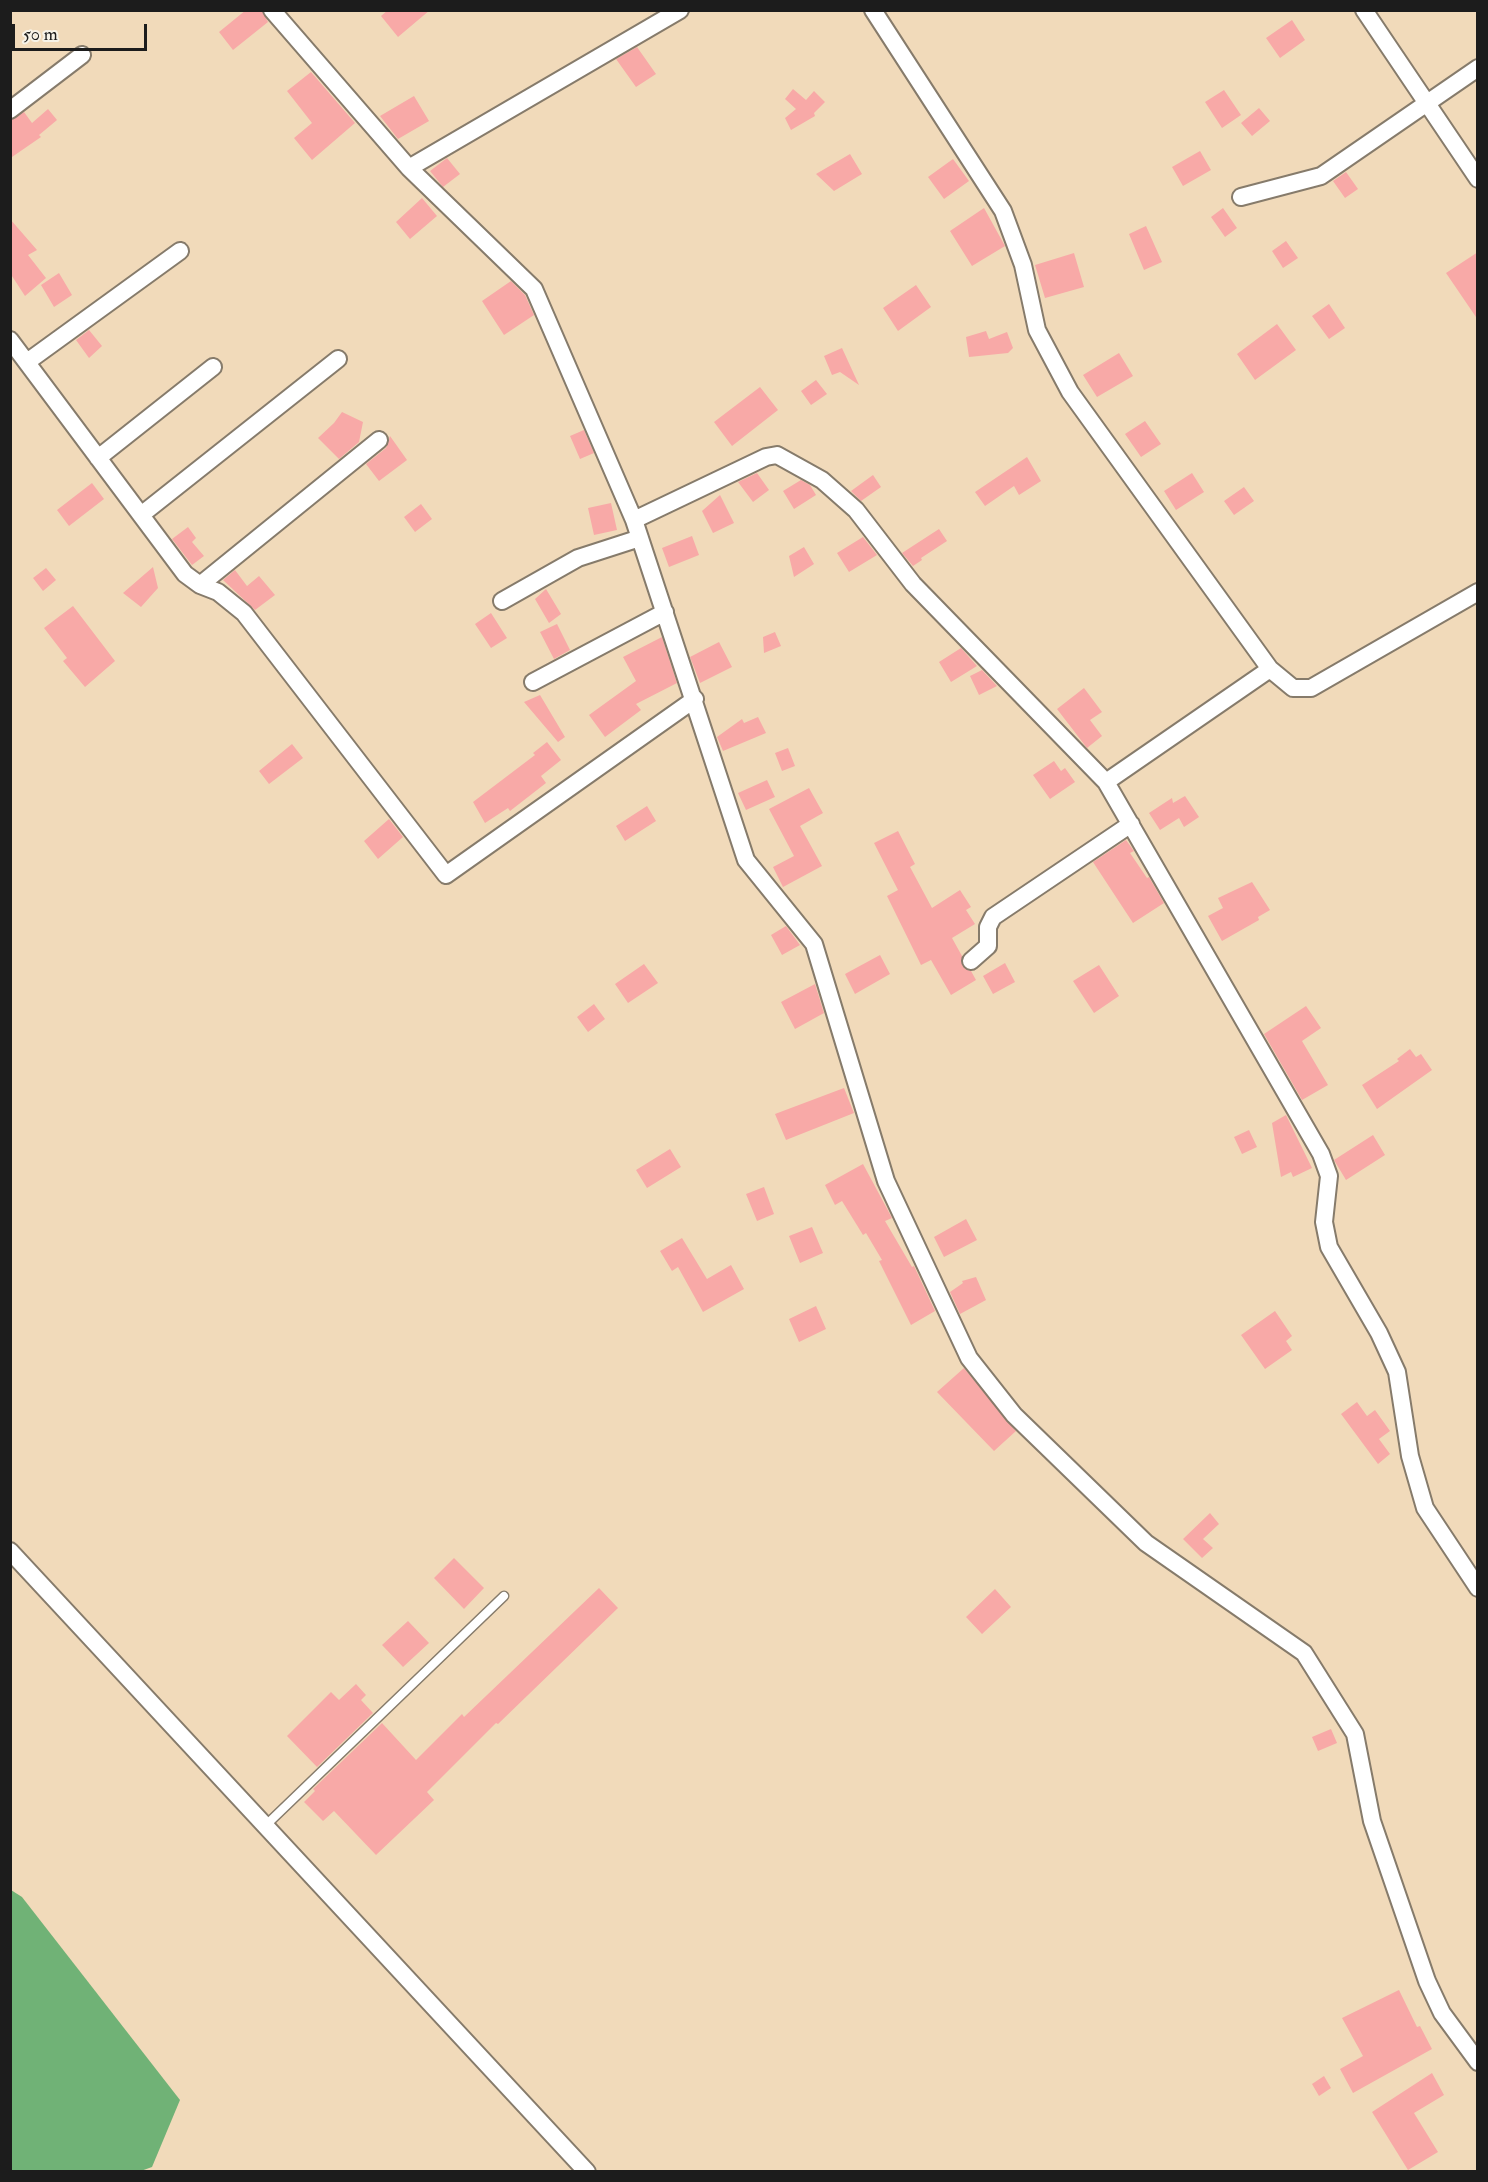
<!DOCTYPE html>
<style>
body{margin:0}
#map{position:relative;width:1488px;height:2182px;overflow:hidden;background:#f1daba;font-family:"IM FELL Double Pica",serif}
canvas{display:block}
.frame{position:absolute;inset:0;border:12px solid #1c1c1c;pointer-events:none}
.scale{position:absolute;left:12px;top:24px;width:135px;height:27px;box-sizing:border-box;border:3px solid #1c1c1c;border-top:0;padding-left:8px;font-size:18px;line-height:21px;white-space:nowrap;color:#1c1c1c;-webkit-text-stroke:4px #f7f3e8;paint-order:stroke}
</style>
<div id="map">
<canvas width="1488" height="2182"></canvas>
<div class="frame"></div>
<div class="scale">50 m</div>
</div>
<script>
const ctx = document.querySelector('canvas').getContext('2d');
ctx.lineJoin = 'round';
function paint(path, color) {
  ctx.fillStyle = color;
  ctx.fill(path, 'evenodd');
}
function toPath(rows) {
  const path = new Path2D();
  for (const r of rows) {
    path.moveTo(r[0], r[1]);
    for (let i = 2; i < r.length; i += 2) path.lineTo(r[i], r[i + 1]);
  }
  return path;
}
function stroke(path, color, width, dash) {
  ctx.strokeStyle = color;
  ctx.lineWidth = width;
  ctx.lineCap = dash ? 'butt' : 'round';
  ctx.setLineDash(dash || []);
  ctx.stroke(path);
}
const forest = toPath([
 [11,1890,22,1897,180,2100,152,2167,138,2172,11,2171]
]);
const building = toPath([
 [246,10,262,10,268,22,233,50,219,32],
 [388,10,430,10,398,37,381,16],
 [1292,20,1305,40,1280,58,1266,38],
 [637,47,656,74,636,87,616,59],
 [311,72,355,123,312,160,294,138,312,123,287,91],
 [793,89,806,100,814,91,825,102,814,113,815,116,791,130,785,118,796,109,785,99],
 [1224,90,1241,115,1222,128,1205,102],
 [414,96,429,121,398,139,380,116],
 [1259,108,1270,121,1252,136,1241,123],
 [48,109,57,120,39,135,41,137,12,157,10,120,24,112,32,123],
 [1200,151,1211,170,1183,186,1172,167],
 [850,154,862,174,834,191,816,174],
 [447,158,460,174,443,187,430,171],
 [953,159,969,181,944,199,928,177],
 [1346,172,1358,189,1345,198,1333,181],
 [422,198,437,216,410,239,396,222],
 [984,208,1005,246,972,266,950,231],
 [1223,208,1237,228,1225,237,1211,217],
 [10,219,37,250,28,255,46,278,25,296,10,273],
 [1146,226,1162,262,1144,270,1129,234],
 [1286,241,1298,258,1283,268,1272,251],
 [1478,252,1478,320,1446,273],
 [1074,253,1084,287,1045,298,1035,265],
 [59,273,72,295,54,307,41,285],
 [511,281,525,295,534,315,504,335,482,301],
 [916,285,931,307,898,331,883,308],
 [1329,304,1345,328,1329,339,1312,316],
 [1277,324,1296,350,1255,380,1237,354],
 [89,330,102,346,89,358,76,340],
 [986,331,989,339,1007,332,1013,348,1008,353,969,357,966,337],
 [842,348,859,385,840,372,832,375,824,356],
 [1119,353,1133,376,1097,397,1083,375],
 [816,380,827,394,811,405,801,391],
 [760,387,778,410,732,446,714,422],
 [342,412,363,422,359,442,339,459,318,438,334,423],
 [1145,421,1161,444,1141,457,1125,434],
 [584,430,594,453,580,459,570,436],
 [390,436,407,460,379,481,366,464,386,448],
 [1027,457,1041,481,1019,495,1014,486,985,506,975,492],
 [757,473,769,490,753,502,738,482],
 [1192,473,1204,492,1176,510,1164,491],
 [873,475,881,487,861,501,851,491],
 [801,480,810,485,816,495,794,509,783,491],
 [92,483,104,499,69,526,57,510],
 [1244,487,1254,501,1234,515,1224,501],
 [720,495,734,523,713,533,702,511],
 [611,503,617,530,594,535,588,508],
 [421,504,432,519,415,532,404,517],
 [188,527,196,538,192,542,204,556,192,565,172,539],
 [939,529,947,541,921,558,922,560,913,566,902,553],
 [692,536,699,555,669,567,662,548],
 [863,537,877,555,849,572,837,553],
 [804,547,814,564,794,577,789,556],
 [153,567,158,588,141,607,123,593],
 [46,568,56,580,43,591,33,578],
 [235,570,247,586,259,576,275,595,255,610,223,580],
 [546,589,561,614,549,623,535,599],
 [73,606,115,661,85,687,63,661,67,658,44,628],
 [491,613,507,638,491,648,475,624],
 [557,624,570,650,554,659,540,632],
 [775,632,781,646,764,653,763,637],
 [662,637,677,683,636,704,641,710,605,737,589,715,636,681,623,657],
 [719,642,732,667,700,683,690,657],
 [961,648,977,666,951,682,939,662],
 [982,670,997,686,979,695,970,676],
 [1084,688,1102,712,1090,720,1102,736,1087,748,1057,709],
 [540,695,565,737,558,742,524,702],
 [758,717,766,733,723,751,717,737,742,719,744,723],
 [547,742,561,760,541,776,546,783,510,811,508,808,485,823,473,802,535,755,533,753],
 [292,744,303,758,269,784,259,771],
 [788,748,795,766,782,771,775,753],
 [1054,761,1061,771,1065,768,1075,782,1050,799,1033,775],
 [767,780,775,797,746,810,738,793],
 [809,788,823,813,800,826,822,866,783,887,773,867,794,856,769,809],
 [1185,796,1199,817,1184,827,1179,818,1160,830,1149,813,1172,798,1173,803],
 [647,806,656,821,625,841,616,826],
 [389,819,403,837,378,859,364,841],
 [898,831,915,864,910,867,932,908,960,890,971,907,966,910,975,924,952,938,962,956,963,967,971,971,976,980,951,995,931,960,921,965,887,896,898,890,874,843],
 [1126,840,1134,851,1130,853,1147,878,1149,877,1164,903,1133,923,1093,862],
 [1252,882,1270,910,1258,917,1259,920,1222,941,1208,916,1223,908,1218,898],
 [786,926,800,945,782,955,771,935],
 [880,955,890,974,855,994,845,974],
 [1005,963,1015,982,993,994,983,976],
 [644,964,658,983,628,1003,615,984],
 [1099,965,1119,996,1094,1013,1073,981],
 [815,984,824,1013,795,1029,781,1002],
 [594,1004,605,1019,588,1032,577,1017],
 [1306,1006,1321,1028,1302,1041,1328,1085,1302,1100,1264,1034],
 [1410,1049,1416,1057,1421,1054,1432,1070,1377,1109,1362,1085,1399,1061,1397,1059],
 [844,1088,854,1113,786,1140,775,1114],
 [1286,1115,1312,1168,1293,1177,1291,1172,1281,1177,1272,1123],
 [1249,1130,1257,1147,1242,1154,1234,1137],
 [1373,1135,1385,1155,1346,1180,1334,1160],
 [670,1149,681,1167,647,1188,636,1170],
 [863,1164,892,1218,885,1221,912,1267,914,1266,935,1311,911,1325,879,1261,882,1260,866,1233,863,1235,842,1201,835,1205,825,1185],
 [764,1187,774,1214,757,1221,746,1194],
 [966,1219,977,1240,944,1257,934,1237],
 [812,1227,823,1253,800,1263,789,1236],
 [682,1238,707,1279,731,1265,744,1289,703,1312,678,1267,672,1271,660,1251],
 [976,1277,986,1300,960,1314,950,1292,963,1283,962,1281],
 [816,1306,826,1329,799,1342,789,1319],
 [1275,1311,1292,1336,1286,1341,1292,1350,1265,1369,1241,1335],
 [964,1368,1016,1431,994,1451,937,1392],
 [1357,1402,1367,1416,1375,1410,1390,1431,1379,1439,1390,1454,1378,1464,1341,1414],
 [1210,1513,1219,1524,1203,1539,1213,1548,1202,1558,1183,1539],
 [454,1558,484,1588,464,1609,434,1578],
 [599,1588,618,1608,498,1724,496,1723,427,1792,434,1800,376,1855,334,1811,323,1821,304,1802,315,1791,313,1789,382,1723,416,1760,462,1714,464,1717],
 [995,1589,1011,1607,982,1634,966,1617],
 [408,1621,429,1643,403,1667,382,1645],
 [356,1684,366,1695,361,1700,373,1713,317,1767,287,1736,331,1692,339,1700],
 [1331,1729,1337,1743,1318,1751,1312,1737],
 [1399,1990,1417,2027,1420,2026,1432,2049,1353,2093,1340,2069,1363,2056,1342,2018],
 [1432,2073,1444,2095,1414,2113,1438,2152,1408,2170,1372,2112],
 [1324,2076,1331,2088,1319,2096,1312,2084]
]);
const lane = toPath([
 [264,1827,504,1596]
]);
const street = toPath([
 [272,10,409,168,534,289,634,520,746,860,814,944,886,1181,969,1358,1014,1415,1146,1543,1304,1653,1355,1734,1372,1821,1427,1981,1442,2013,1478,2062],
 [873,10,1003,211,1023,265,1037,330,1070,392,1270,669,1293,688,1311,688,1478,592],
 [1364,10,1478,179],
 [10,110,82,55],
 [409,168,680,10],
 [1241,197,1321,176,1478,68],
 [10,340,185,574,200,585,218,592,244,613,446,875,695,699],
 [27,362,180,251],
 [98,458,213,367],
 [141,515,338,359],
 [634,520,766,457,777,455,822,480,856,510,913,584,1106,782,1321,1154,1329,1176,1324,1222,1329,1247,1379,1333,1397,1372,1410,1456,1425,1508,1478,1588],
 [200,585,379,440],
 [502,601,578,558,640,538],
 [533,682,665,612],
 [1106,782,1270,669],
 [971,961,988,946,988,927,993,917,1131,824],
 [10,1551,587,2172]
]);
paint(forest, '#70b276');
paint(building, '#f8a9a7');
stroke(lane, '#867b6b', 11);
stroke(street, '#867b6b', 20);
stroke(lane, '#fff', 8);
stroke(street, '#fff', 16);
</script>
